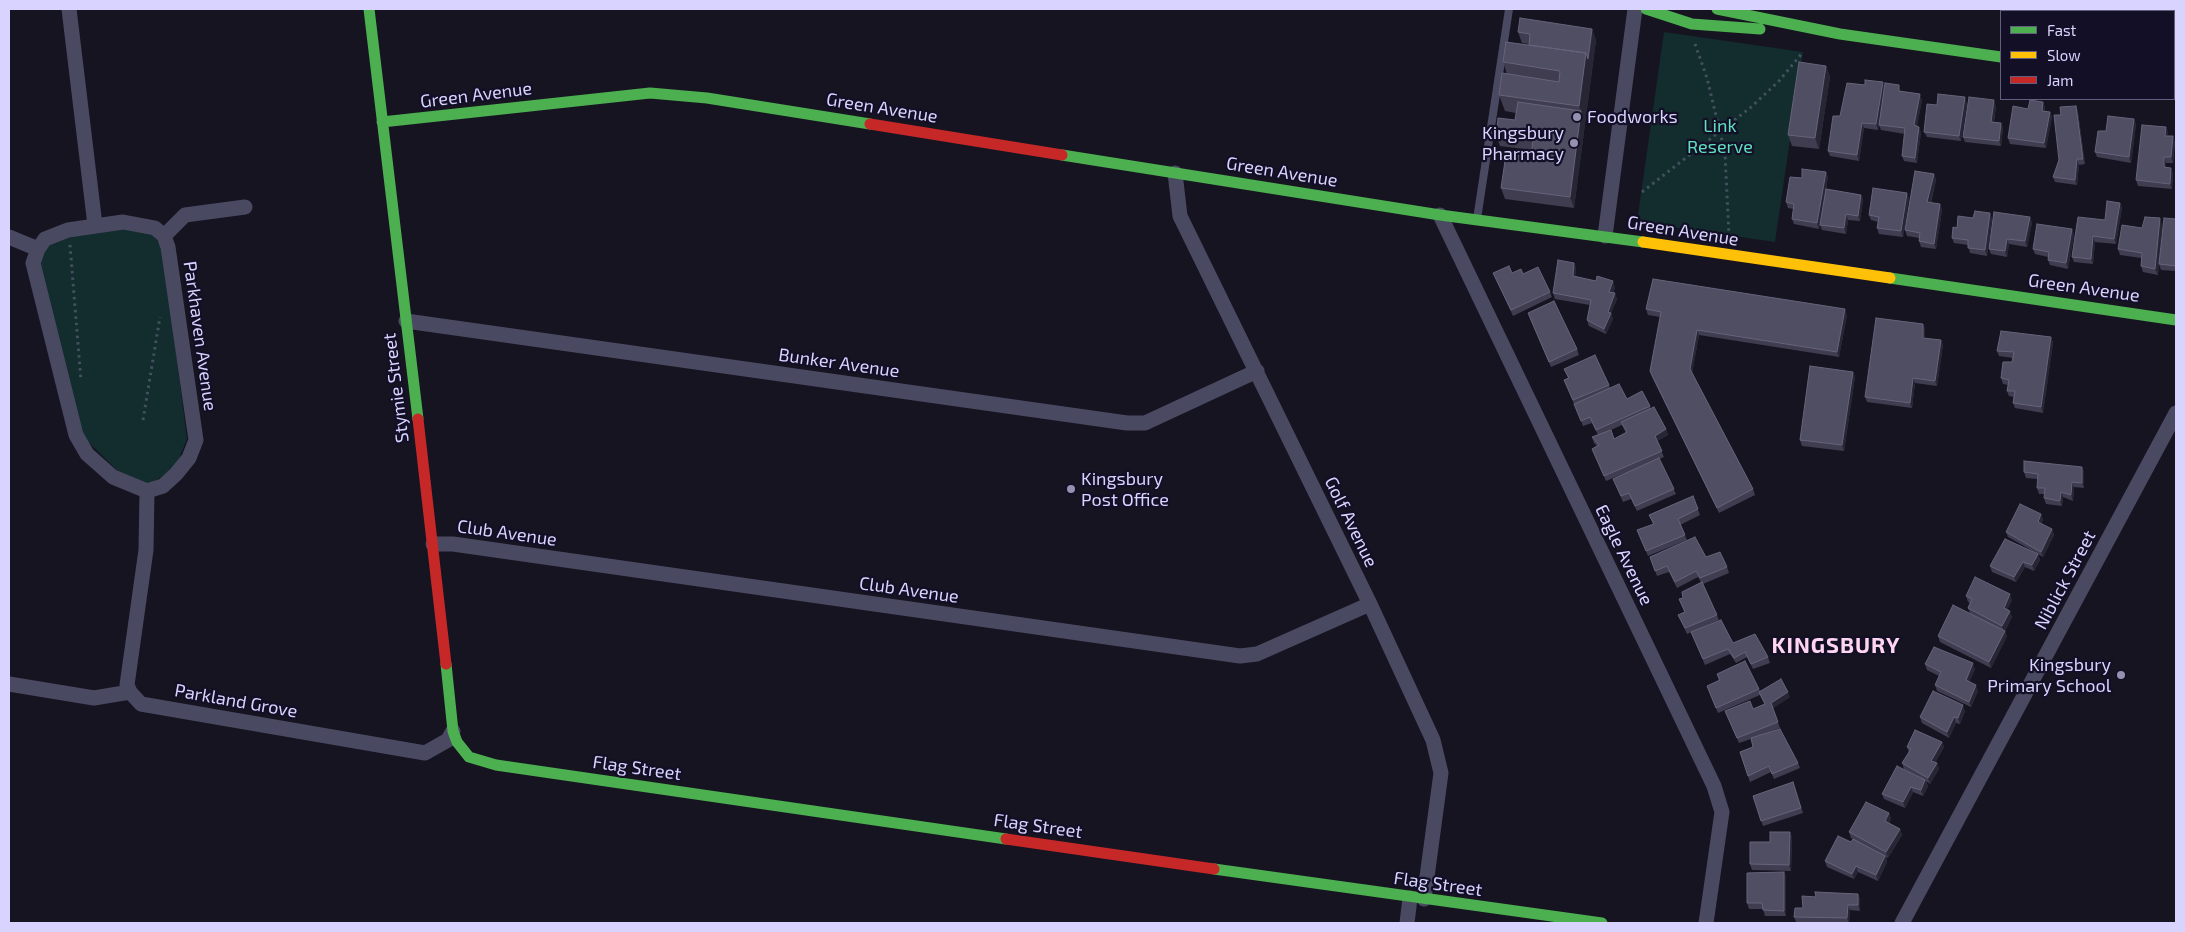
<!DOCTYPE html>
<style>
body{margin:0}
#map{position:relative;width:2185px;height:932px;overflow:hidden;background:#161421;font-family:"Exo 2",sans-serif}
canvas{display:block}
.frame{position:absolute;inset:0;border:10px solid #d9d4ff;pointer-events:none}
.legend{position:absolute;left:2000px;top:10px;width:175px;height:90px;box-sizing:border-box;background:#130f26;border:1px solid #625e7d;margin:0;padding:6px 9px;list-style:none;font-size:15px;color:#d9d4ff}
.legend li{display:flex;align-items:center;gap:10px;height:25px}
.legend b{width:25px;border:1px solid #625e7d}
</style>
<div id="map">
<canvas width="2185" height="932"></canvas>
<div class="frame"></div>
<ul class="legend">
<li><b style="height:6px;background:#4caf50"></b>Fast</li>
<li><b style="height:6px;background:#ffc107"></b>Slow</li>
<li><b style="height:6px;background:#c62828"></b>Jam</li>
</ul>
</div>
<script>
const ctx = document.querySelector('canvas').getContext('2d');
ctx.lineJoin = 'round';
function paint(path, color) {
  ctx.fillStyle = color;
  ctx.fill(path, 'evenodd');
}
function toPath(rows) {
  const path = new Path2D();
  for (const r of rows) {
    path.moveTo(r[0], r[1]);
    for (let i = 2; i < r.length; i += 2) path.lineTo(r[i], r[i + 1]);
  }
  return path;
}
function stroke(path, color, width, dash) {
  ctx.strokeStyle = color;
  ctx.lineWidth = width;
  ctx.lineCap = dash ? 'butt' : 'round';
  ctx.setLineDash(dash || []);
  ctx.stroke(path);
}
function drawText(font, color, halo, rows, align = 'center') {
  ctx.font = font + ' "Exo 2",sans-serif';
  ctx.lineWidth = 4.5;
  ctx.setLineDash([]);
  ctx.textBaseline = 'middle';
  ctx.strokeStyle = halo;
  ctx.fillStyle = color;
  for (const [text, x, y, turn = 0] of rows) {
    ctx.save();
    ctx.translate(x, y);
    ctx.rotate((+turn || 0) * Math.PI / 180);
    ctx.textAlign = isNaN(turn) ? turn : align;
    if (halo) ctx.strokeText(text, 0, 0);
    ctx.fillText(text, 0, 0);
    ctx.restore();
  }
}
const green = toPath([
 [1664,32,1803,52,1775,242,1637,222],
 [125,229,151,233,163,248,187,439,175,468,149,485,119,472,80,434,39,263,48,244,72,235]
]);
const path = toPath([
 [1695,44,1707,78,1725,153,1729,236],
 [1642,192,1750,108,1779,81,1803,52],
 [70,245,81,381],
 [143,420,160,317]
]);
const lane = toPath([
 [1477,219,1509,9]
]);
const street = toPath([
 [69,9,95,225],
 [1175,173,1180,216,1370,604,1433,740,1441,773,1424,899],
 [1440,215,1714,786,1722,812,1706,923],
 [123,222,155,228,164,236,168,247,196,440,189,458,176,474,163,486,147,491,113,477,87,454,76,435,33,263,38,249,45,239,68,230,123,222],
 [164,236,185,215,245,207],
 [1605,236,1635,9],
 [9,237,38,249],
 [406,321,1127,423,1145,423,1257,371],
 [147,491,146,550,127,685,130,692,141,704,425,753,448,740,453,731],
 [433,544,453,544,1240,656,1257,654,1370,604],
 [9,684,94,698,130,692],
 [1407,923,1410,898],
 [1902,923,2176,413]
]);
const fast = toPath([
 [369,9,418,419],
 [1646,9,1692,24,1760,29],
 [1717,9,1840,34,2001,57],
 [2174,81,2176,81],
 [382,122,650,93,707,98,870,124],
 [1062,155,1440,215,1643,242],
 [1890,278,2176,320],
 [446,664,453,731,457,742,469,757,496,765,1006,839],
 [1214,869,1602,923]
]);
const slow = toPath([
 [1643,242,1890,278]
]);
const jam = toPath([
 [870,124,1062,155],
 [418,419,446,664],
 [1006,839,1214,869]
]);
const wall = toPath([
 [2003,9,2060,9,2060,11,2004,11],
 [2086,9,2153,9,2152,11,2085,11],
 [2176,9,2176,36,2174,36,2174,11],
 [1592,29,1596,40,1574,208,1505,199,1501,188,1531,157,1532,150,1500,146,1496,135,1515,120,1516,113,1505,111,1499,95,1507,74,1503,62,1529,45,1529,44,1522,43,1518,32],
 [1826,66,1830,77,1819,149,1792,146,1788,135],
 [1865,85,1884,87,1901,91,1901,92,1922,100,1917,126,1921,132,1917,163,1904,161,1902,156,1905,134,1881,130,1879,125,1878,130,1864,128,1859,161,1830,156,1828,151,1840,116],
 [2043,102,2045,108,2045,111,2050,112,2052,117,2046,148,2010,144,2008,138,2028,109],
 [1967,103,1961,141,1927,137,1924,132,1937,105],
 [1996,106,1994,122,2001,123,2003,128,2001,146,1965,142,1963,137],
 [2076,106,2078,112,2085,164,2079,165,2077,185,2055,182,2053,177,2059,160,2061,115],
 [2134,119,2136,125,2131,163,2097,157,2095,152,2106,131],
 [2168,132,2167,136,2175,142,2173,163,2166,163,2166,168,2173,174,2172,189,2138,186,2136,180],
 [1826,172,1828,177,1826,189,1861,195,1863,200,1860,221,1848,220,1846,234,1822,230,1820,225,1822,214,1819,229,1794,224,1792,219,1794,209,1788,208,1786,202,1802,178],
 [1934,174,1936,180,1931,203,1940,204,1942,210,1936,249,1921,247,1919,241,1919,238,1907,236,1905,230],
 [1909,198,1903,237,1879,234,1877,228,1878,222,1871,220,1869,215],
 [2120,203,2122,208,2116,244,2095,242,2093,264,2074,262,2072,257,2105,220],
 [2030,217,2032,223,2027,247,2009,244,2007,257,1991,254,1989,249],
 [1973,218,1992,218,1987,256,1970,253,1968,245,1954,243,1952,238,1957,228],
 [2176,219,2176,271,2161,270,2159,264],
 [2162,224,2158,275,2143,272,2141,266,2141,258,2120,255,2118,249,2142,228],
 [2072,229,2074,235,2068,269,2050,265,2048,260,2048,257,2035,254,2033,249],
 [1574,263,1576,268,1575,276,1615,287,1613,293,1617,299,1611,313,1613,319,1606,334,1589,326,1587,320,1590,305,1555,299,1553,293],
 [1493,273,1512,273,1523,274,1550,292,1552,297,1513,316],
 [1646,309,1847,315,1839,357,1699,335,1692,373,1753,489,1755,495,1719,513,1652,377,1650,371,1660,317,1648,315],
 [1530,318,1577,349,1579,355,1551,367],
 [1923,324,1925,329,1925,338,1941,340,1943,345,1937,386,1915,383,1912,408,1867,402,1865,397],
 [2051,337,2053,343,2043,413,2015,408,2013,403,2014,397,2009,396,2007,391,2008,385,2003,384,2001,378,2012,362,2013,358,1999,356,1997,351],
 [1564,369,1609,385,1610,388,1627,399,1650,406,1651,409,1666,429,1668,435,1657,441,1664,457,1659,459,1676,494,1637,511,1631,499,1623,502,1613,479,1625,473,1606,481,1592,449,1597,446,1594,443,1592,437,1598,435,1592,423,1583,426,1564,380,1568,378],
 [1622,425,1626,433,1614,439,1611,430],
 [1853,372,1855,377,1844,451,1802,446,1800,440],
 [2082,467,2084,472,2084,488,2074,487,2073,501,2063,497,2062,506,2046,504,2044,498,2045,494,2039,494,2037,488,2038,479,2026,478,2024,472],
 [1693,496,1700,515,1680,525,1687,540,1648,556,1637,530,1653,524,1649,515],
 [2041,514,2043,520,2041,524,2052,529,2054,535,2043,557,2038,554,2040,560,2034,571,2025,567,2016,582,1992,572,1990,566,2038,554,2008,537,2006,532],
 [1650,557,1706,557,1727,567,1729,573,1703,584,1719,620,1687,634,1678,615,1685,612,1679,599,1683,598,1701,582,1698,577,1677,588,1669,572,1657,576],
 [1966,596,2012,600,2007,610,2012,617,2005,631,2007,636,1991,668,1940,642,1938,636,1980,619,1970,613,1968,608,1970,603,1968,602],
 [1691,632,1733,643,1768,657,1770,663,1753,669,1747,657,1736,663,1730,654,1705,665],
 [1925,664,1975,669,1969,682,1978,691,1971,707,1937,691,1935,685,1939,676,1927,670],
 [1717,674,1759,689,1760,691,1790,697,1773,708,1780,728,1764,734,1798,763,1800,768,1774,779,1771,772,1750,782,1740,752,1753,747,1751,739,1739,743,1725,711,1753,709,1765,704,1760,695,1718,713,1707,686,1719,681],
 [1965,711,1960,724,1956,723,1949,738,1922,723,1920,717],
 [1942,742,1944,747,1935,763,1937,763,1939,769,1930,784,1926,781,1928,786,1923,796,1913,792,1905,808,1884,799,1882,794,1917,776,1904,769,1902,763,1909,753,1907,747],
 [1793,782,1803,813,1763,826,1753,796],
 [1889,813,1891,819,1889,823,1900,829,1902,835,1888,858,1886,857,1887,862,1878,881,1858,872,1854,879,1827,867,1825,861,1851,842,1853,839,1851,838,1849,832],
 [1790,832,1792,838,1791,871,1752,870,1750,864],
 [1784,872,1786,877,1786,916,1765,916,1763,909,1749,909,1747,903],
 [1858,894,1860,899,1860,911,1850,910,1849,923,1796,922,1794,917,1803,908,1816,897]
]);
const shadedWall = toPath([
 [2147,9,2153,9,2152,11,2147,11],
 [1592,29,1596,40,1574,208,1570,197,1581,111,1579,106,1586,53],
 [1826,66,1830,77,1819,149,1815,138],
 [1883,82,1885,88,1878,130,1876,124],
 [1920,94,1922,100,1916,131,1914,125],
 [1965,97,1967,103,1961,141,1959,136],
 [1994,100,1996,106,1993,127,1991,122],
 [2043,102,2045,108,2044,117,2042,111],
 [2076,106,2078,112,2085,164,2083,159],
 [2050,112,2052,117,2046,148,2044,143],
 [2134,119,2136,125,2131,163,2129,157],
 [1862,123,1864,128,1859,161,1857,155],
 [2001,123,2003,128,2001,146,1999,141],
 [1919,127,1921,132,1917,163,1915,158],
 [2166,127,2168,132,2167,141,2165,136],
 [2173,136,2175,142,2173,163,2171,157],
 [2164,157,2166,163,2166,173,2164,167],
 [2077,159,2079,165,2077,185,2075,180],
 [2171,168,2173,174,2172,189,2170,184],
 [1826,172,1828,177,1819,229,1817,223],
 [1934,174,1936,180,1929,208,1927,202],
 [1907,193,1909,198,1903,237,1901,231],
 [1861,195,1863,200,1860,221,1858,216],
 [2120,203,2122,208,2116,244,2114,239],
 [1940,204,1942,210,1936,249,1934,244],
 [1990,213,1992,218,1987,256,1985,250],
 [1846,214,1848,220,1846,234,1844,228],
 [2030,217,2032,223,2027,247,2025,241],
 [2160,218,2162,224,2158,275,2155,269],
 [2072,229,2074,235,2068,269,2066,263],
 [2093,236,2095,242,2093,264,2091,259],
 [2007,239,2009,244,2007,257,2005,251],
 [1574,263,1576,268,1575,281,1573,276],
 [1613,281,1615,287,1611,297,1609,292],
 [1615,293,1617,299,1611,313,1613,319,1606,334,1604,329,1608,312],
 [1845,309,1847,315,1839,357,1837,352],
 [1923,324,1925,329,1925,343,1923,338],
 [1697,330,1699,335,1692,374,1690,369],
 [2051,337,2053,343,2043,413,2041,407],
 [1941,340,1943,345,1937,386,1935,381],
 [1853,372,1855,377,1844,451,1842,445],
 [1913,378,1915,383,1912,408,1910,403],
 [1666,429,1668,435,1657,441,1655,436],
 [2082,467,2084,472,2084,488,2082,483],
 [2072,482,2074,487,2073,501,2071,495],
 [2061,492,2063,497,2062,506,2060,501],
 [2041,514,2043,520,2040,528,2038,522],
 [2052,529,2054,535,2043,557,2041,552],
 [2038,554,2040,560,2034,571,2032,565],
 [2023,562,2025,567,2016,582,2014,577],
 [2010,594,2012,600,2006,613,2004,608],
 [2010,611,2012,617,2005,631,2007,636,1991,668,1989,662,2004,632,2002,626],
 [1973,663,1975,669,1968,685,1966,680],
 [1976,685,1978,691,1971,707,1969,702],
 [1788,692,1790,697,1773,708,1771,703],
 [1963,705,1965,711,1960,724,1958,718],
 [1954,717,1956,723,1949,738,1947,732],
 [1942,742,1944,747,1933,766,1931,761],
 [1937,763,1939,769,1930,784,1928,778],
 [1925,780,1928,786,1923,796,1921,790],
 [1911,787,1913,792,1905,808,1903,802],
 [1889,813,1891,819,1887,827,1885,821],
 [1900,829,1902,835,1888,858,1886,852],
 [1790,832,1792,838,1791,871,1789,865],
 [1885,856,1887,862,1878,881,1876,875],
 [1856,866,1858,872,1854,879,1852,874],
 [1784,872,1786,877,1786,916,1784,911],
 [1858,894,1860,899,1860,911,1858,905],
 [1848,905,1850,910,1849,923,1847,918]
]);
const building = toPath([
 [2029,9,2057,9,2056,11,2029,11,2029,9],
 [2086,9,2114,9,2113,11,2085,11,2086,9],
 [2114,9,2131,9,2130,11,2113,11,2114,9],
 [2167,9,2176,9,2176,30,2174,30,2174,11,2167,11,2167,9],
 [1520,18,1592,29,1588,59,1586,53,1529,45,1530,34,1518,32,1520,18],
 [1506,42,1586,53,1579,106,1499,95,1502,73,1559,82,1560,71,1503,62,1506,42],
 [1799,62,1826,66,1815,138,1788,135,1799,62],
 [1865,80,1883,82,1876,124,1862,123,1857,155,1828,151,1833,116,1840,116,1847,83,1865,85,1865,80],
 [1885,83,1899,85,1899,91,1920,94,1914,125,1919,127,1915,158,1902,156,1905,128,1879,125,1885,83],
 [1938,94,1965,97,1959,136,1924,132,1927,104,1937,105,1938,94],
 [1969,97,1994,100,1991,122,2001,123,1999,141,1963,137,1969,97],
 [2030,100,2043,102,2042,111,2050,112,2044,143,2008,138,2013,106,2028,109,2030,100],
 [1518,102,1581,111,1570,197,1501,188,1506,154,1531,157,1533,140,1496,135,1498,118,1515,120,1518,102],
 [2076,106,2083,159,2077,159,2075,180,2053,177,2059,160,2054,115,2061,115,2060,107,2076,106],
 [2108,116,2134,119,2129,157,2095,152,2098,131,2106,131,2108,116],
 [2142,125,2166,127,2165,136,2173,136,2171,157,2164,157,2164,167,2171,168,2170,184,2136,180,2142,125],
 [1802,169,1826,172,1817,223,1792,219,1794,204,1786,202,1790,177,1802,178,1802,169],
 [1915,171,1934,174,1927,202,1940,204,1934,244,1919,241,1920,233,1905,230,1915,171],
 [1873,188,1907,193,1901,231,1877,228,1879,217,1869,215,1873,188],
 [1826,189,1861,195,1858,216,1846,214,1844,228,1820,225,1826,189],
 [2107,201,2120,203,2114,239,2093,236,2091,259,2072,257,2078,217,2105,220,2107,201],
 [1975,211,1990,213,1985,250,1968,248,1968,240,1952,238,1953,227,1957,228,1958,216,1973,218,1975,211],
 [1994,212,2030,217,2025,241,2007,239,2005,251,1989,249,1994,212],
 [2145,217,2160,218,2155,269,2141,266,2142,253,2118,249,2122,225,2142,228,2145,217],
 [2164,218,2176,219,2176,266,2159,264,2164,218],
 [2037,224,2072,229,2066,263,2048,260,2049,252,2033,249,2037,224],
 [1558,260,1574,263,1573,276,1596,281,1597,276,1613,281,1609,292,1615,293,1608,312,1611,313,1604,329,1587,320,1591,300,1553,293,1558,260],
 [1509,266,1512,273,1521,269,1523,274,1538,267,1550,292,1511,310,1493,273,1509,266],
 [1653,279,1845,309,1837,352,1697,330,1690,369,1753,489,1717,508,1650,371,1661,312,1646,309,1653,279],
 [1554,301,1577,349,1549,362,1528,313,1554,301],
 [1876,318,1923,324,1923,338,1941,340,1935,381,1913,378,1910,403,1865,397,1876,318],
 [2001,331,2051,337,2041,407,2013,403,2015,391,2007,391,2009,380,2001,378,2003,362,2012,362,2014,352,1997,351,2001,331],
 [1595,355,1609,385,1573,400,1564,380,1569,378,1564,369,1595,355],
 [1810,366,1853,372,1842,445,1800,440,1810,366],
 [1619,384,1627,399,1642,391,1650,406,1596,430,1590,417,1581,421,1574,404,1619,384],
 [1654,407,1666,429,1655,436,1662,451,1604,476,1592,449,1599,445,1592,437,1611,430,1614,439,1627,432,1621,422,1654,407],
 [1659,458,1674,489,1635,506,1629,493,1621,496,1613,479,1659,458],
 [2024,461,2082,467,2082,483,2072,482,2071,495,2061,492,2060,501,2044,498,2045,488,2037,488,2038,474,2024,472,2024,461],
 [1693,496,1698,509,1678,519,1685,535,1646,551,1637,530,1654,524,1649,515,1693,496],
 [2020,504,2041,514,2038,522,2052,529,2041,552,2006,532,2020,504],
 [1695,537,1706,557,1720,552,1727,567,1700,578,1696,571,1675,582,1667,566,1655,571,1650,557,1695,537],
 [2005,539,2038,554,2032,565,2023,562,2014,577,1990,566,2005,539],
 [1975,577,2010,594,2004,608,2010,611,2002,626,1968,608,1972,599,1966,596,1975,577],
 [1702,582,1717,615,1685,628,1678,615,1685,612,1679,599,1683,598,1682,592,1702,582],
 [1953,605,2005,631,1989,662,1938,636,1953,605],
 [1721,620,1733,643,1755,634,1768,657,1751,664,1745,652,1734,658,1728,649,1703,659,1691,632,1721,620],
 [1934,647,1973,663,1966,680,1976,685,1969,702,1935,685,1941,672,1925,664,1934,647],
 [1745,661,1759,689,1716,708,1707,686,1720,680,1717,674,1745,661],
 [1781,679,1788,692,1771,703,1778,722,1737,738,1725,711,1750,701,1753,709,1765,704,1759,692,1781,679],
 [1933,691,1963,705,1958,718,1954,717,1947,732,1920,717,1933,691],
 [1780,729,1798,763,1772,774,1769,766,1748,776,1740,752,1753,747,1751,738,1780,729],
 [1915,730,1942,742,1931,761,1937,763,1928,778,1902,763,1911,749,1907,747,1915,730],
 [1897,766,1925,780,1921,790,1911,787,1903,802,1882,794,1897,766],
 [1793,782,1801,808,1761,821,1753,796,1793,782],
 [1866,802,1889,813,1885,821,1900,829,1886,852,1849,832,1866,802],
 [1770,832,1790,832,1789,865,1750,864,1750,842,1770,842,1770,832],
 [1838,836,1851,842,1853,839,1885,856,1876,875,1856,866,1852,874,1825,861,1838,836],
 [1784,872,1784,911,1763,910,1762,903,1747,903,1747,873,1784,872],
 [1815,892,1858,894,1858,905,1848,905,1847,918,1794,917,1795,908,1803,908,1802,896,1816,897,1815,892]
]);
const markers = [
 [1577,117,5,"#9591b1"],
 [1574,143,5,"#9591b1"],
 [1071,489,5,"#9591b1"],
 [2121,675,5,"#9591b1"]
];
const streetNames = [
 ["Green Avenue",476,95,-7],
 ["Green Avenue",882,108,9],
 ["Green Avenue",1282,172,9],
 ["Green Avenue",1683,231,9],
 ["Green Avenue",2084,288,8],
 ["Parkhaven Avenue",200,336,82],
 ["Bunker Avenue",839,363,8],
 ["Stymie Street",396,388,-97],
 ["Golf Avenue",1351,522,64],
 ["Club Avenue",507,533,8],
 ["Eagle Avenue",1624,555,64],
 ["Niblick Street",2065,580,-62],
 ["Club Avenue",909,590,8],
 ["Parkland Grove",236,701,10],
 ["Flag Street",637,768,8],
 ["Flag Street",1038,826,8],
 ["Flag Street",1438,884,8]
];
const poiNames = [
 ["Foodworks",1587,117],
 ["Kingsbury",1564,133,"right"],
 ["Pharmacy",1564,154,"right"],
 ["Kingsbury",1081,479],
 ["Post Office",1081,500],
 ["Kingsbury",2111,665,"right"],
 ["Primary School",2111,686,"right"]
];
const parkNames = [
 ["Link",1720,126],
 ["Reserve",1720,147]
];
const districtNames = [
 ["KINGSBURY",1836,646]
];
paint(green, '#132c2d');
stroke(path, '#44505f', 3, [2.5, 4]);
stroke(lane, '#4a4962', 8);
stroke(street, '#4a4962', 15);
stroke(fast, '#4caf50', 11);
stroke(slow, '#ffc107', 11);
stroke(jam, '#c62828', 11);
paint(wall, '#403d50');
paint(shadedWall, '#282635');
paint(building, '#504e63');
stroke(building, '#66637b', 1);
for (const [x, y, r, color] of markers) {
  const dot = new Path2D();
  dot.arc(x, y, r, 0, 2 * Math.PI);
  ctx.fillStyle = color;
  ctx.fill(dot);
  stroke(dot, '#130f26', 2);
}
drawText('18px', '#d9d4ff', '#130f26', streetNames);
drawText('18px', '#d9d4ff', '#130f26', poiNames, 'left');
drawText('18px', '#5fe0c0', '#130f26', parkNames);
ctx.letterSpacing = '1px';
drawText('bold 22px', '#ffd6f0', '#130f26', districtNames);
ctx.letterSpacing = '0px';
</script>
